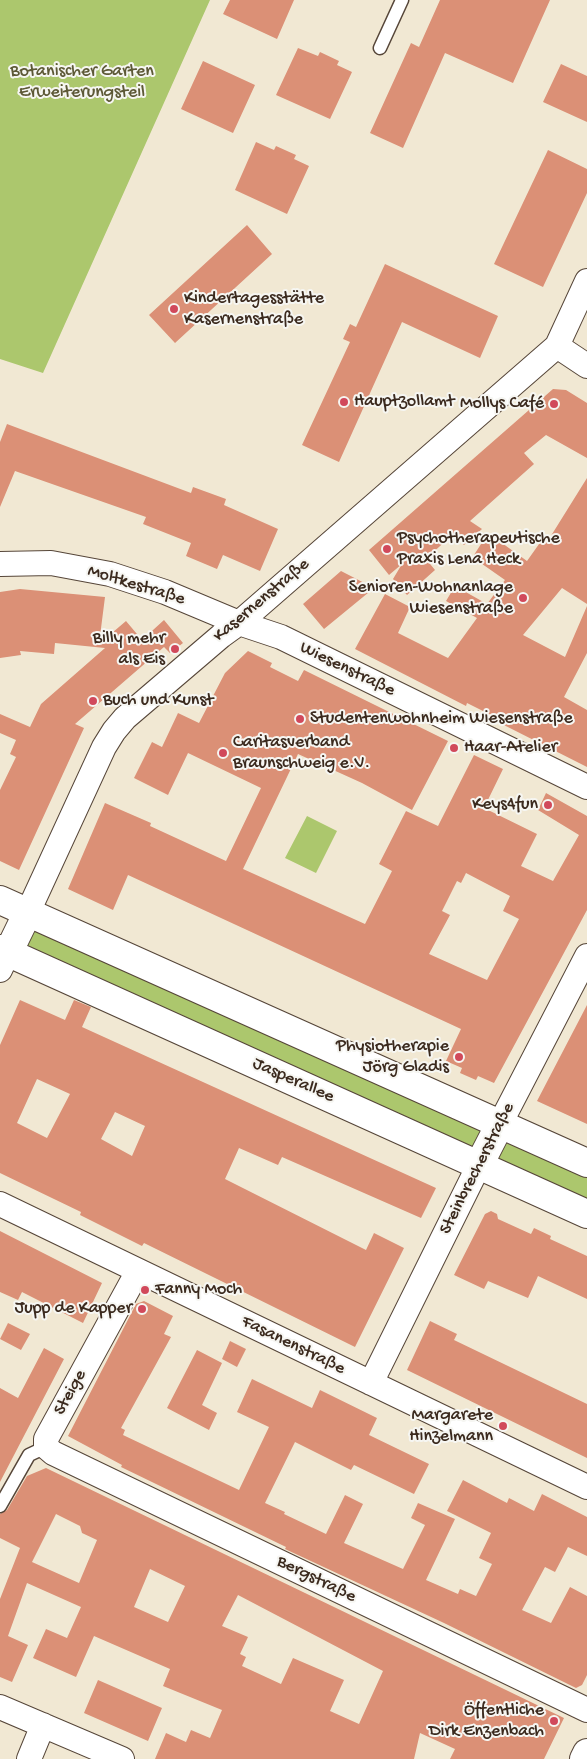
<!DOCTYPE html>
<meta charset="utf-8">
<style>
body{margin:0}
canvas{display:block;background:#f1e8d3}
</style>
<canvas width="587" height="1759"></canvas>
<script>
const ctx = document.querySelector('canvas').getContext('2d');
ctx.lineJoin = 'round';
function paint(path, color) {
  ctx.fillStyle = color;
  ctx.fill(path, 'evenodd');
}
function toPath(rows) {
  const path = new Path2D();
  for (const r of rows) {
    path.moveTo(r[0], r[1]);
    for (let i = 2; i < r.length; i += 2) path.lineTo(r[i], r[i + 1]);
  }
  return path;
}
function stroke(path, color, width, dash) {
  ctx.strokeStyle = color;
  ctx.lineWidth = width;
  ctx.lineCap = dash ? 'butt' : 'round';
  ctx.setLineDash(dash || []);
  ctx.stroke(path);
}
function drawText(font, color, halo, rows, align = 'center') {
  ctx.font = font + ' "Gochi Hand",sans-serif';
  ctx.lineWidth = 4;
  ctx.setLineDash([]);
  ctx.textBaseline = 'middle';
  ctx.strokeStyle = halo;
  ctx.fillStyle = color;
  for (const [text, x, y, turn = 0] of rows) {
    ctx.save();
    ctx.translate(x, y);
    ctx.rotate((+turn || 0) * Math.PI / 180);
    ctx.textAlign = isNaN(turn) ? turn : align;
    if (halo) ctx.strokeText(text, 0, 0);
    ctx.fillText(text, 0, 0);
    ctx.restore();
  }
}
const green = toPath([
 [0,0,210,0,43,373,0,359],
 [307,816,337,831,316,873,285,858],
 [35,930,480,1129,483,1136,483,1143,469,1151,27,947,28,937],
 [506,1144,512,1144,587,1176,587,1205,502,1164,498,1158,500,1150]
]);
const building = toPath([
 [230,0,294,0,277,39,223,14],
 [440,0,550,0,513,83,445,53,403,148,370,133,411,43,419,47],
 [298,48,318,56,320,52,339,61,337,65,352,72,330,119,276,95],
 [203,61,255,85,233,133,181,109],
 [561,64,587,76,587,122,543,102],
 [256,142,274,150,276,146,296,155,294,159,309,166,287,214,235,190],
 [548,150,587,169,587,193,543,287,494,264],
 [247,225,272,254,175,343,149,315],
 [385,264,498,316,480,358,402,322,339,462,302,445,350,342,343,339,350,324,356,327],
 [553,389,566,390,587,403,587,458,546,435,524,453,534,464,470,521,482,529,464,545,453,534,426,559,435,570,407,595,393,579,402,564,389,575,369,550],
 [7,424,191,493,193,487,226,499,224,505,278,529,260,571,223,555,217,569,186,556,191,543,143,524,146,517,15,471,0,507,0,442],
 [587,478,587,604,562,588,523,635,565,657,587,606,587,653,564,697,587,710,587,767,492,719,493,716,467,703,466,706,355,649,385,594,410,607,398,633,448,658,477,618,446,601,455,586,487,604,505,580,475,559,474,555,488,533,527,561,544,537,549,539],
 [341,571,374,588,324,629,303,604],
 [20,589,105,597,99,644,126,621,142,640,164,620,183,643,170,653,164,647,75,724,84,728,19,870,0,861,0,790,16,757,10,754,16,740,0,733,0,714,30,727,41,704,105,648,55,643,54,654,20,651,21,655,0,658,0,592],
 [248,651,272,663,270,667,298,681,304,670,448,741,412,810,362,783,298,754,243,869,365,924,392,871,379,864,406,811,438,826,474,755,503,769,484,808,537,834,521,866,553,881,579,835,538,810,546,793,587,816,587,910,494,1083,478,1076,476,1080,460,1073,462,1068,446,1061,461,1029,128,875,113,910,68,889,105,803,151,823,150,826,226,861,261,788,188,753,168,795,134,778,152,742,162,747,178,713,199,723,225,673],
 [466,873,510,896,503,911,519,919,487,980,429,954,450,915,442,911,457,881,461,883],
 [20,1000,65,1020,74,1000,91,1007,82,1027,436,1188,421,1218,282,1157,278,1165,239,1148,225,1179,366,1250,374,1233,404,1248,355,1347,144,1243,142,1246,80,1215,81,1212,0,1173,0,1045],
 [37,1079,70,1094,47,1138,17,1123],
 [115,1112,145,1126,132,1156,101,1139],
 [587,1005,587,1124,537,1101],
 [491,1211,497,1214,498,1219,531,1234,534,1228,551,1236,550,1239,587,1256,587,1299,538,1276,528,1298,488,1281,484,1289,454,1275,485,1214],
 [0,1231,102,1283,83,1323,22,1292,18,1300,0,1292],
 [144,1301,173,1316,164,1334,171,1337,121,1428,125,1430,123,1435,239,1490,269,1427,237,1412,252,1379,312,1408,320,1390,377,1418,369,1435,429,1464,414,1494,354,1465,351,1470,295,1442,265,1503,285,1512,284,1514,326,1534,345,1495,363,1504,344,1543,403,1569,425,1525,411,1518,418,1503,455,1519,426,1580,458,1594,460,1589,476,1596,492,1564,479,1558,491,1533,447,1511,463,1480,507,1503,509,1498,534,1511,542,1494,587,1517,587,1556,568,1547,555,1572,545,1567,522,1610,551,1623,570,1587,587,1596,587,1675,582,1685,576,1688,444,1623,285,1549,286,1547,121,1467,122,1465,68,1436,136,1304],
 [430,1321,457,1334,454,1340,587,1404,587,1458,407,1370],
 [8,1323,30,1334,21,1350,0,1339],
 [230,1341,246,1349,237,1367,222,1359],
 [44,1348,64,1359,0,1482,0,1388,18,1398],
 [197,1350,222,1363,202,1405,217,1413,209,1430,167,1408],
 [46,1468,564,1718,544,1759,450,1759,455,1749,420,1733,414,1759,155,1759,166,1733,186,1742,191,1730,210,1738,222,1710,163,1686,170,1669,94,1636,76,1677,33,1658,46,1629,67,1638,81,1607,27,1583,8,1636,28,1645,12,1682,0,1677,0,1599,20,1548,0,1538,0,1514,7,1510,27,1476],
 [56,1514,80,1526,82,1533,97,1540,79,1583,32,1562],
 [150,1569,185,1586,168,1622,134,1607],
 [238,1595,383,1671,359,1724,330,1711,344,1680,293,1658,281,1684,242,1666,246,1657,240,1654,248,1637,222,1626],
 [98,1680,162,1708,148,1741,84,1713]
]);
const service = toPath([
 [380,48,402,0],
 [0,1506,29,1455,46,1447]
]);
const minor = toPath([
 [557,346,587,366],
 [0,564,51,563,110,574,165,592,239,623,281,637,587,787],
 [28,912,104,747,114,731,125,718,221,636,239,623,557,346,587,281],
 [0,970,8,953],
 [500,1124,587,956],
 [0,1204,587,1487],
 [138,1271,46,1439,46,1447,53,1453,587,1710],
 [371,1383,479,1165],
 [0,1707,122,1759],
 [29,1759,43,1725]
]);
const tertiary = toPath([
 [0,900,587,1163],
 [0,949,587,1214],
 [8,953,28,912],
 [479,1165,500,1124]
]);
const primary = toPath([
 [584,1759,587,1753]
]);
const markers = [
 [174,309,5,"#d1495b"],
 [344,402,5,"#d1495b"],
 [554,404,5,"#d1495b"],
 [387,549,5,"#d1495b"],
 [523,598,5,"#d1495b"],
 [175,649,5,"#d1495b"],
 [93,701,5,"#d1495b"],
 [300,719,5,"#d1495b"],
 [454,748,5,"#d1495b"],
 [223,753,5,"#d1495b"],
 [548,805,5,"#d1495b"],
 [459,1057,5,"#d1495b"],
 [145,1290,5,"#d1495b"],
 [142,1309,5,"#d1495b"],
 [503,1426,5,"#d1495b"],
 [554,1721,5,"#d1495b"]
];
const parkNames = [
 ["Botanischer Garten",82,72],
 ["Erweiterungsteil",82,93]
];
const poiNames = [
 ["Kindertagesstätte",184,299],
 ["Kasernenstraße",184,320],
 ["Hauptzollamt",354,402],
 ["Mollys Café",544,404,"right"],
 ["Psychotherapeutische",397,539],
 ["Praxis Lena Heck",397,560],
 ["Senioren-Wohnanlage",513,588,"right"],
 ["Wiesenstraße",513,609,"right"],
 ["Billy mehr",165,639,"right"],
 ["als Eis",165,660,"right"],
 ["Buch und Kunst",103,701],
 ["Studentenwohnheim Wiesenstraße",310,719],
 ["Caritasverband",233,743],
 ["Braunschweig e.V.",233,764],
 ["Haar-Atelier",464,748],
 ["Keys4fun",538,805,"right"],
 ["Physiotherapie",449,1047,"right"],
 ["Jörg Gladis",449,1068,"right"],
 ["Fanny Moch",155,1290],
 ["Jupp de Kapper",132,1309,"right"],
 ["Margarete",493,1416,"right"],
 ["Hinzelmann",493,1437,"right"],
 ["Öffentliche",544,1711,"right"],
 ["Dirk Enzenbach",544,1732,"right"]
];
const streetNames = [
 ["Moltkestraße",136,586,17],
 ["Kasernenstraße",262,601,-40],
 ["Wiesenstraße",347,670,26],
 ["Jasperallee",293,1081,24],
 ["Steinbrecherstraße",478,1169,-63],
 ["Fasanenstraße",293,1346,26],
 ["Steige",71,1393,-61],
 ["Bergstraße",316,1580,26]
];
paint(green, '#acc76d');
paint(building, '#db9076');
stroke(service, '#564639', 15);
stroke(minor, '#564639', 26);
stroke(tertiary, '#564639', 30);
stroke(primary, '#564639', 30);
stroke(service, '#fff', 12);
stroke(minor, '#fff', 24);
stroke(tertiary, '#fff', 28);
stroke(primary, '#fff', 28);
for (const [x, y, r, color] of markers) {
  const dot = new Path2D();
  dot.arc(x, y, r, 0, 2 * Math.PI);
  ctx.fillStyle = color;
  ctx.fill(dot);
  stroke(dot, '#f6f6f2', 2);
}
drawText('18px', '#5d5936', '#f6f6f2', parkNames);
drawText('18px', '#3b2a1e', '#f6f6f2', poiNames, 'left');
drawText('18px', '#3b2a1e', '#f6f6f2', streetNames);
</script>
